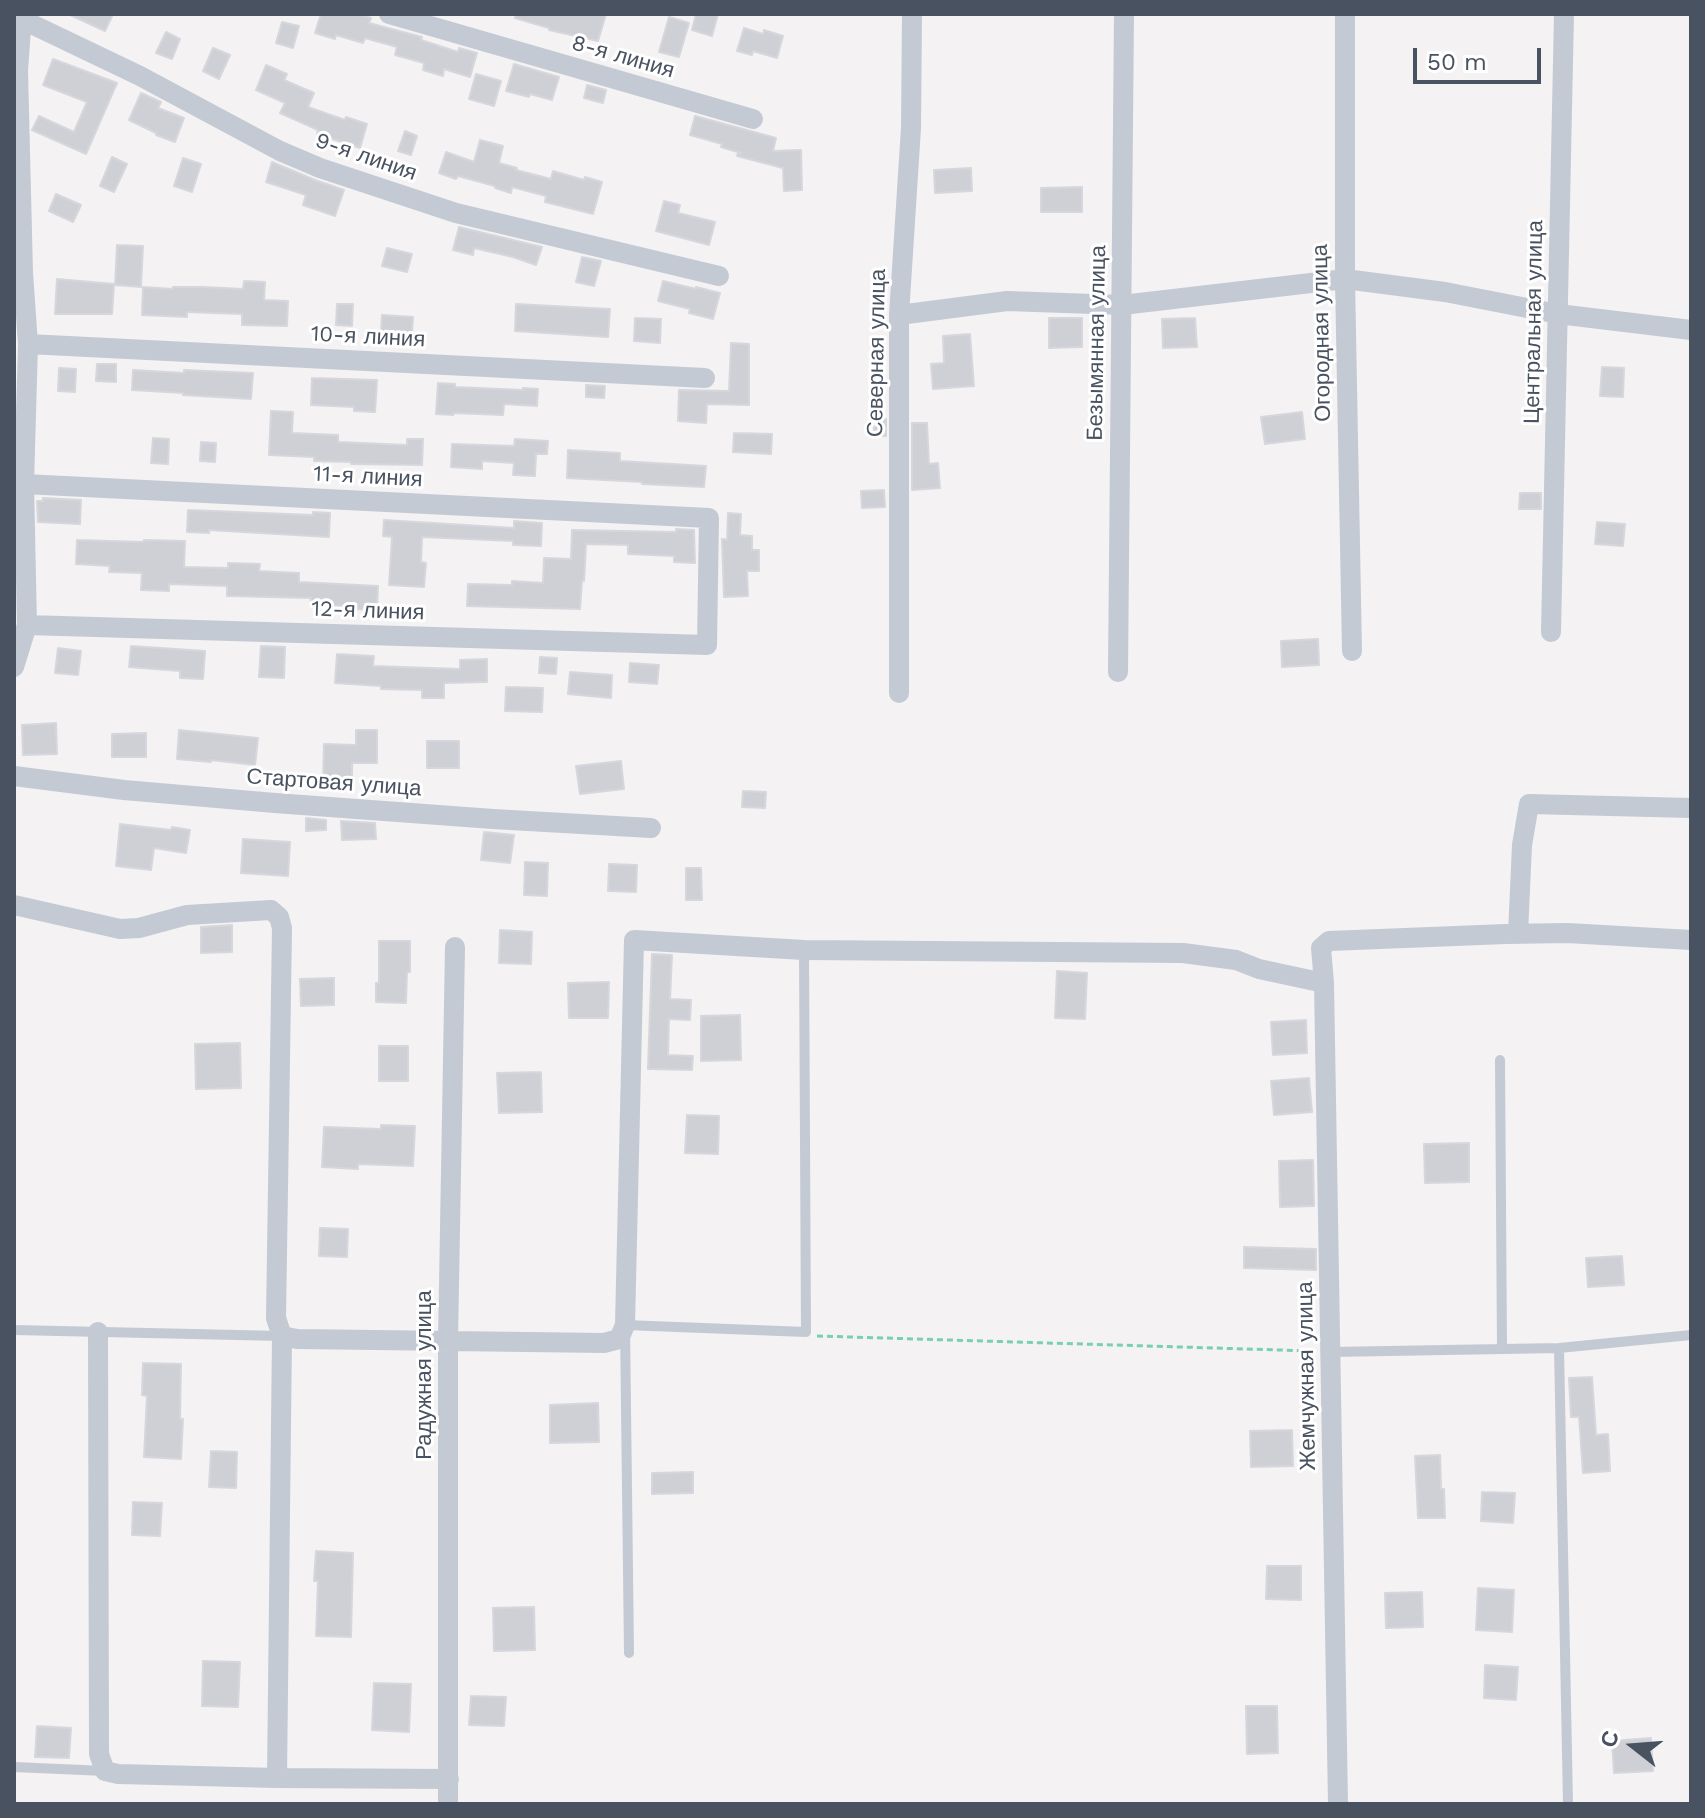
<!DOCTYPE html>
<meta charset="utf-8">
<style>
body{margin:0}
#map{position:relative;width:1705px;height:1818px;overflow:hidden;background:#f4f2f2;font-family:"Work Sans",sans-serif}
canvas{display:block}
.frame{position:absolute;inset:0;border:16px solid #495260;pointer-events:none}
.north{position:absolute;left:1593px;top:1706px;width:80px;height:80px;-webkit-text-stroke:6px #fff;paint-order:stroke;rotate:287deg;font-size:22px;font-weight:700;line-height:32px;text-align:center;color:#495260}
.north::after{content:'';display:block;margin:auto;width:28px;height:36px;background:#495260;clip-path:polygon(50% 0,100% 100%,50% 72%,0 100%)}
.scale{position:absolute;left:1413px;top:48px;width:128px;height:36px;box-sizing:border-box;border:4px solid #495260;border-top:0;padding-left:10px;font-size:24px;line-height:28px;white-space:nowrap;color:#495260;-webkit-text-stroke:6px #fff;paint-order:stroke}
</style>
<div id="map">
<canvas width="1705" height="1818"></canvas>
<div class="frame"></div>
<div class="north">С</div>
<div class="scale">50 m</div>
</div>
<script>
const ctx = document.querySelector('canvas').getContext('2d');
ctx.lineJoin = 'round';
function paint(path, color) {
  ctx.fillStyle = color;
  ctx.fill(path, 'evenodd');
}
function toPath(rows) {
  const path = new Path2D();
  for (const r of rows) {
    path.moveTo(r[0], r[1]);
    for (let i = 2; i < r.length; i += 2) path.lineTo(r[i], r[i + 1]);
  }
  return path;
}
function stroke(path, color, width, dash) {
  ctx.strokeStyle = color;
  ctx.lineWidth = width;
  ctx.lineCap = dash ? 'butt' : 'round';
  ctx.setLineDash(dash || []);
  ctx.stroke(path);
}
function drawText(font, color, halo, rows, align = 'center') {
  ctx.font = font + ' "Work Sans",sans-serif';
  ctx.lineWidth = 6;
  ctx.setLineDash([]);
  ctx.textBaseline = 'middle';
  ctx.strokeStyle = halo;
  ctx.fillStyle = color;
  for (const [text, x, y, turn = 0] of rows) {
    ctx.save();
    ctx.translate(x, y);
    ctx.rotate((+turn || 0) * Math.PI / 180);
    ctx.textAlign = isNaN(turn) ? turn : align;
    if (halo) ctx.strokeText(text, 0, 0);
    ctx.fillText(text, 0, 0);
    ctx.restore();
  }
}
const building = toPath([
 [68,14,113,14,105,31,68,14],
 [321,14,358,14,371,18,369,23,422,37,421,40,458,52,459,48,477,53,470,77,444,69,443,76,423,70,424,63,395,55,397,47,365,38,363,43,336,35,335,39,315,33,321,14],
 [516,14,606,14,598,41,549,30,549,28,515,18,516,14],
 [696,14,718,14,712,36,692,30,696,14],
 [669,17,689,23,679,57,659,52,669,17],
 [282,22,299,26,293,48,276,43,282,22],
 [744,28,763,34,764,30,783,36,777,58,753,51,752,55,737,51,744,28],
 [166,32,180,39,172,59,156,53,166,32],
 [213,48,230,55,219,79,203,71,213,48],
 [53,59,117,83,86,154,32,130,39,116,74,132,87,102,43,85,53,59],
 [514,64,559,77,552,100,530,94,529,97,506,91,514,64],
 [266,65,287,74,284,80,314,93,308,107,345,120,346,117,367,124,360,148,317,134,318,130,280,113,285,103,256,90,266,65],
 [476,74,501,81,494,106,469,99,476,74],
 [587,85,606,90,603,103,584,98,587,85],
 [141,93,161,102,158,108,184,118,175,142,156,135,156,133,129,120,141,93],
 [695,116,776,138,773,151,801,150,802,190,784,191,783,168,737,156,738,153,741,153,721,147,722,144,690,135,695,116],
 [405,131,417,136,411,155,398,151,405,131],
 [480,140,503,146,499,163,517,168,516,170,551,179,553,171,584,180,585,177,602,182,593,214,545,202,546,196,512,187,511,193,495,188,495,186,458,176,456,179,439,173,446,152,474,162,480,140],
 [112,157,127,164,114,192,100,186,112,157],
 [183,158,201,164,192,192,174,186,183,158],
 [272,162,315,180,344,190,335,216,303,205,306,195,266,182,272,162],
 [971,168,972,191,935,193,934,170,971,168],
 [1082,187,1082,212,1041,212,1041,188,1082,187],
 [56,194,81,205,73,222,49,211,56,194],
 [664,201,680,205,678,213,715,222,709,245,656,231,664,201],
 [459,227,542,247,536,265,513,257,474,248,473,255,453,250,459,227],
 [117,245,143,246,141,287,115,285,117,245],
 [387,248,412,254,407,272,382,266,387,248],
 [582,257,601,261,594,286,576,282,582,257],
 [57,279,114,284,112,314,55,314,57,279],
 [244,281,265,282,264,300,288,301,287,326,242,325,242,314,187,312,187,317,142,315,143,287,173,289,173,287,203,287,243,289,244,281],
 [663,281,696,289,696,287,720,293,713,319,689,313,690,309,658,301,663,281],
 [337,304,353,304,352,326,336,325,337,304],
 [516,304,610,309,608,337,515,331,516,304],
 [382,315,413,317,412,333,381,332,382,315],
 [635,318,661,319,660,343,634,341,635,318],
 [1049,318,1082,318,1082,347,1049,348,1049,318],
 [1195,318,1197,347,1163,348,1162,319,1195,318],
 [970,334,974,386,933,389,931,364,944,363,943,336,970,334],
 [731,343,749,344,749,405,707,404,706,423,678,421,679,390,729,391,731,343],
 [97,364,116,364,116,382,96,381,97,364],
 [1602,367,1624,368,1623,397,1600,396,1602,367],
 [59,368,76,369,75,392,58,391,59,368],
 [133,370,184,373,184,370,253,373,251,399,183,395,183,393,132,390,133,370],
 [312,378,377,380,375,412,354,411,354,407,311,405,312,378],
 [438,383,455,384,455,387,523,390,523,388,538,389,537,406,504,404,503,415,454,413,453,415,436,414,438,383],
 [586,385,605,386,604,398,586,397,586,385],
 [271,411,293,412,292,433,338,435,338,442,407,445,407,439,423,439,422,465,351,464,351,462,314,461,314,457,269,455,271,411],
 [1302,412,1305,439,1265,444,1261,417,1302,412],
 [874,419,886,419,886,436,874,436,874,419],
 [912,423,927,423,929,464,938,463,940,488,912,490,912,423],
 [734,433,772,434,771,454,733,452,734,433],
 [153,438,169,439,168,464,151,463,153,438],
 [515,439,548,441,547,454,536,454,535,476,513,475,514,463,482,461,482,469,451,467,452,444,514,446,515,439],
 [201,442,216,443,215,462,200,461,201,442],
 [568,450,620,453,620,461,706,466,704,487,642,484,642,482,567,478,568,450],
 [884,490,885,507,862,508,861,491,884,490],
 [1520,493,1541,493,1541,509,1519,509,1520,493],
 [43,498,81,500,80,524,38,522,37,501,43,501,43,498],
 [188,510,313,515,313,512,330,513,329,537,209,530,209,533,187,532,188,510],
 [728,513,741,514,740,535,752,536,752,550,759,550,759,571,747,571,748,596,724,597,722,539,727,540,728,513],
 [384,520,514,528,514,521,542,523,541,546,513,545,513,541,422,537,421,562,426,563,424,587,389,585,392,537,383,536,384,520],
 [1597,522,1625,524,1623,546,1595,544,1597,522],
 [676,529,694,530,695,563,674,562,674,556,628,554,628,545,586,544,584,581,582,581,580,609,467,606,468,584,512,585,512,581,543,583,544,558,571,559,572,530,676,532,676,529],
 [77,540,144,542,144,540,185,541,184,567,228,568,228,563,260,564,259,571,299,573,299,582,378,586,377,610,348,609,348,606,310,605,311,598,227,596,227,586,169,584,169,591,141,590,142,573,109,572,110,566,76,564,77,540],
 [1318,639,1319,665,1282,667,1281,641,1318,639],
 [131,646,205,651,203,679,180,678,180,671,129,667,131,646],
 [261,646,285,647,284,678,259,677,261,646],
 [58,648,81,651,78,675,55,673,58,648],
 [337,654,374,656,373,666,460,669,460,660,487,659,487,682,444,683,444,698,422,698,422,690,381,689,381,686,335,683,337,654],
 [540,657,557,658,556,674,539,673,540,657],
 [630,663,659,665,657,684,629,682,630,663],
 [570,672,612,675,611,698,568,694,570,672],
 [506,687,543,688,542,712,505,711,506,687],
 [56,723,57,754,23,755,22,725,56,723],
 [179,730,258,738,255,765,211,760,211,762,177,759,179,730],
 [356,730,377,730,377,763,352,763,352,782,323,781,324,744,356,745,356,730],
 [146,733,146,757,112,757,112,734,146,733],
 [427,741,459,741,459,768,427,768,427,741],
 [621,761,624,789,580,794,576,766,621,761],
 [743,791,766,792,765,808,742,807,743,791],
 [306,818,326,820,326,830,306,831,306,818],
 [341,821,375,823,376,839,342,840,341,821],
 [120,824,171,830,172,827,190,830,186,853,154,848,151,870,116,866,120,824],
 [484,832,514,835,510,863,481,860,484,832],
 [243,839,290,842,288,876,241,873,243,839],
 [525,862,548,863,547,896,524,895,525,862],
 [609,864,637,865,636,892,608,891,609,864],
 [686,868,701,868,702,900,686,900,686,868],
 [232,925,232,952,201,953,201,927,232,925],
 [500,930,532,932,531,964,499,963,500,930],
 [379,941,410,941,410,972,407,972,406,1003,376,1002,376,983,379,983,379,941],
 [652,954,672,955,670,999,691,1000,690,1020,669,1019,668,1055,693,1056,692,1070,648,1069,652,954],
 [1057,971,1087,973,1085,1019,1055,1018,1057,971],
 [334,978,334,1005,301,1006,300,979,334,978],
 [609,982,608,1018,569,1018,568,983,609,982],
 [740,1015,741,1060,701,1061,701,1016,740,1015],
 [1306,1020,1307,1053,1273,1055,1271,1022,1306,1020],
 [240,1043,241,1088,196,1089,195,1044,240,1043],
 [379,1046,408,1046,408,1081,379,1081,379,1046],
 [541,1072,542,1112,499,1113,497,1073,541,1072],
 [1309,1078,1312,1112,1274,1115,1271,1081,1309,1078],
 [687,1115,719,1116,718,1154,685,1153,687,1115],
 [381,1125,415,1126,413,1166,358,1164,358,1169,322,1167,324,1127,381,1129,381,1125],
 [1469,1143,1469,1182,1425,1183,1424,1144,1469,1143],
 [1313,1160,1314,1206,1280,1207,1279,1161,1313,1160],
 [320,1228,348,1229,347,1257,319,1256,320,1228],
 [1244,1247,1316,1249,1316,1270,1244,1268,1244,1247],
 [1622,1256,1624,1285,1588,1287,1586,1258,1622,1256],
 [143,1363,181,1364,180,1419,183,1419,181,1459,144,1457,147,1396,142,1395,143,1363],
 [1592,1377,1596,1435,1608,1434,1610,1471,1583,1473,1579,1417,1571,1417,1569,1378,1592,1377],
 [598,1403,599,1442,550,1443,550,1405,598,1403],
 [1292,1430,1293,1466,1251,1467,1250,1431,1292,1430],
 [211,1451,237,1452,236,1488,209,1487,211,1451],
 [1440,1455,1441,1489,1444,1489,1445,1518,1418,1518,1415,1456,1440,1455],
 [693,1472,693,1493,652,1494,652,1473,693,1472],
 [1482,1492,1515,1493,1513,1523,1481,1521,1482,1492],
 [133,1502,162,1503,160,1536,132,1535,133,1502],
 [316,1551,353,1553,351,1637,316,1636,318,1581,314,1581,316,1551],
 [1267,1566,1301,1566,1301,1600,1266,1599,1267,1566],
 [1478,1588,1514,1590,1512,1632,1476,1630,1478,1588],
 [1422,1592,1423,1627,1386,1628,1385,1593,1422,1592],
 [534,1607,535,1650,494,1651,493,1608,534,1607],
 [203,1661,240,1662,238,1707,202,1706,203,1661],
 [1485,1665,1518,1667,1516,1700,1484,1698,1485,1665],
 [374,1683,411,1684,409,1732,372,1730,374,1683],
 [471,1696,506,1697,504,1726,469,1725,471,1696],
 [1246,1706,1277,1706,1278,1753,1247,1754,1246,1706],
 [37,1726,71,1728,69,1758,35,1757,37,1726],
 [1651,1738,1653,1771,1614,1773,1612,1741,1651,1738]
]);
const path = toPath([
 [817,1336,1313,1351]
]);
const lane = toPath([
 [1500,1060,1502,1349],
 [14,1330,282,1336],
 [1559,1348,1568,1804],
 [1331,1352,1559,1348,1691,1335],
 [629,1653,625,1325,806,1332,804,950],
 [14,1767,105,1771]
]);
const street = toPath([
 [389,14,753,119],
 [1345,14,1345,279,1352,651],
 [21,19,140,76,280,151,320,168,456,213,719,276],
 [899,315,1007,301,1122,305,1345,279,1445,292,1558,314,1691,330],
 [28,344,705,378],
 [24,484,709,518,707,645,27,625],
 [1551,632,1564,14],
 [14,667,27,625,24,484,28,344,23,273,18,71,22,14],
 [1118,672,1124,14],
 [899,693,899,315,911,128,912,14],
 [14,776,124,790,275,803,493,819,651,828],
 [14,905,120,929,139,928,187,915,271,910,279,917,282,928,276,1318,282,1336,297,1339,604,1343,619,1339,625,1325,634,940,804,950,1183,953,1236,960,1259,969,1324,983],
 [1518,934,1522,845,1529,804,1691,808],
 [98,1332,99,1754,105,1771,118,1774,277,1778,449,1779],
 [277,1778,282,1336],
 [448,1804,448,1341,455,947],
 [1338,1804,1324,983,1321,948,1329,941,1506,934,1567,933,1691,940]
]);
const streetNames = [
 ["8-я линия",623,57,16],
 ["9-я линия",366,157,19],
 ["Центральная улица",1534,322,-89],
 ["Огородная улица",1322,333,-91],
 ["10-я линия",368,337,3],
 ["Безымянная улица",1097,343,-89],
 ["Северная улица",877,353,-89],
 ["11-я линия",368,477,3],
 ["12-я линия",368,611,2],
 ["Стартовая улица",334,783,4],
 ["Радужная улица",425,1375,-90],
 ["Жемчужная улица",1307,1376,-91]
];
paint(building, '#ced0d6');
stroke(building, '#d6d7dd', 2);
stroke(path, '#79cfb1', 3, [6, 4]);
stroke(lane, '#c3cad3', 10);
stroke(street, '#c3cad3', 20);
drawText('22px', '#495260', '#fff', streetNames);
</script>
